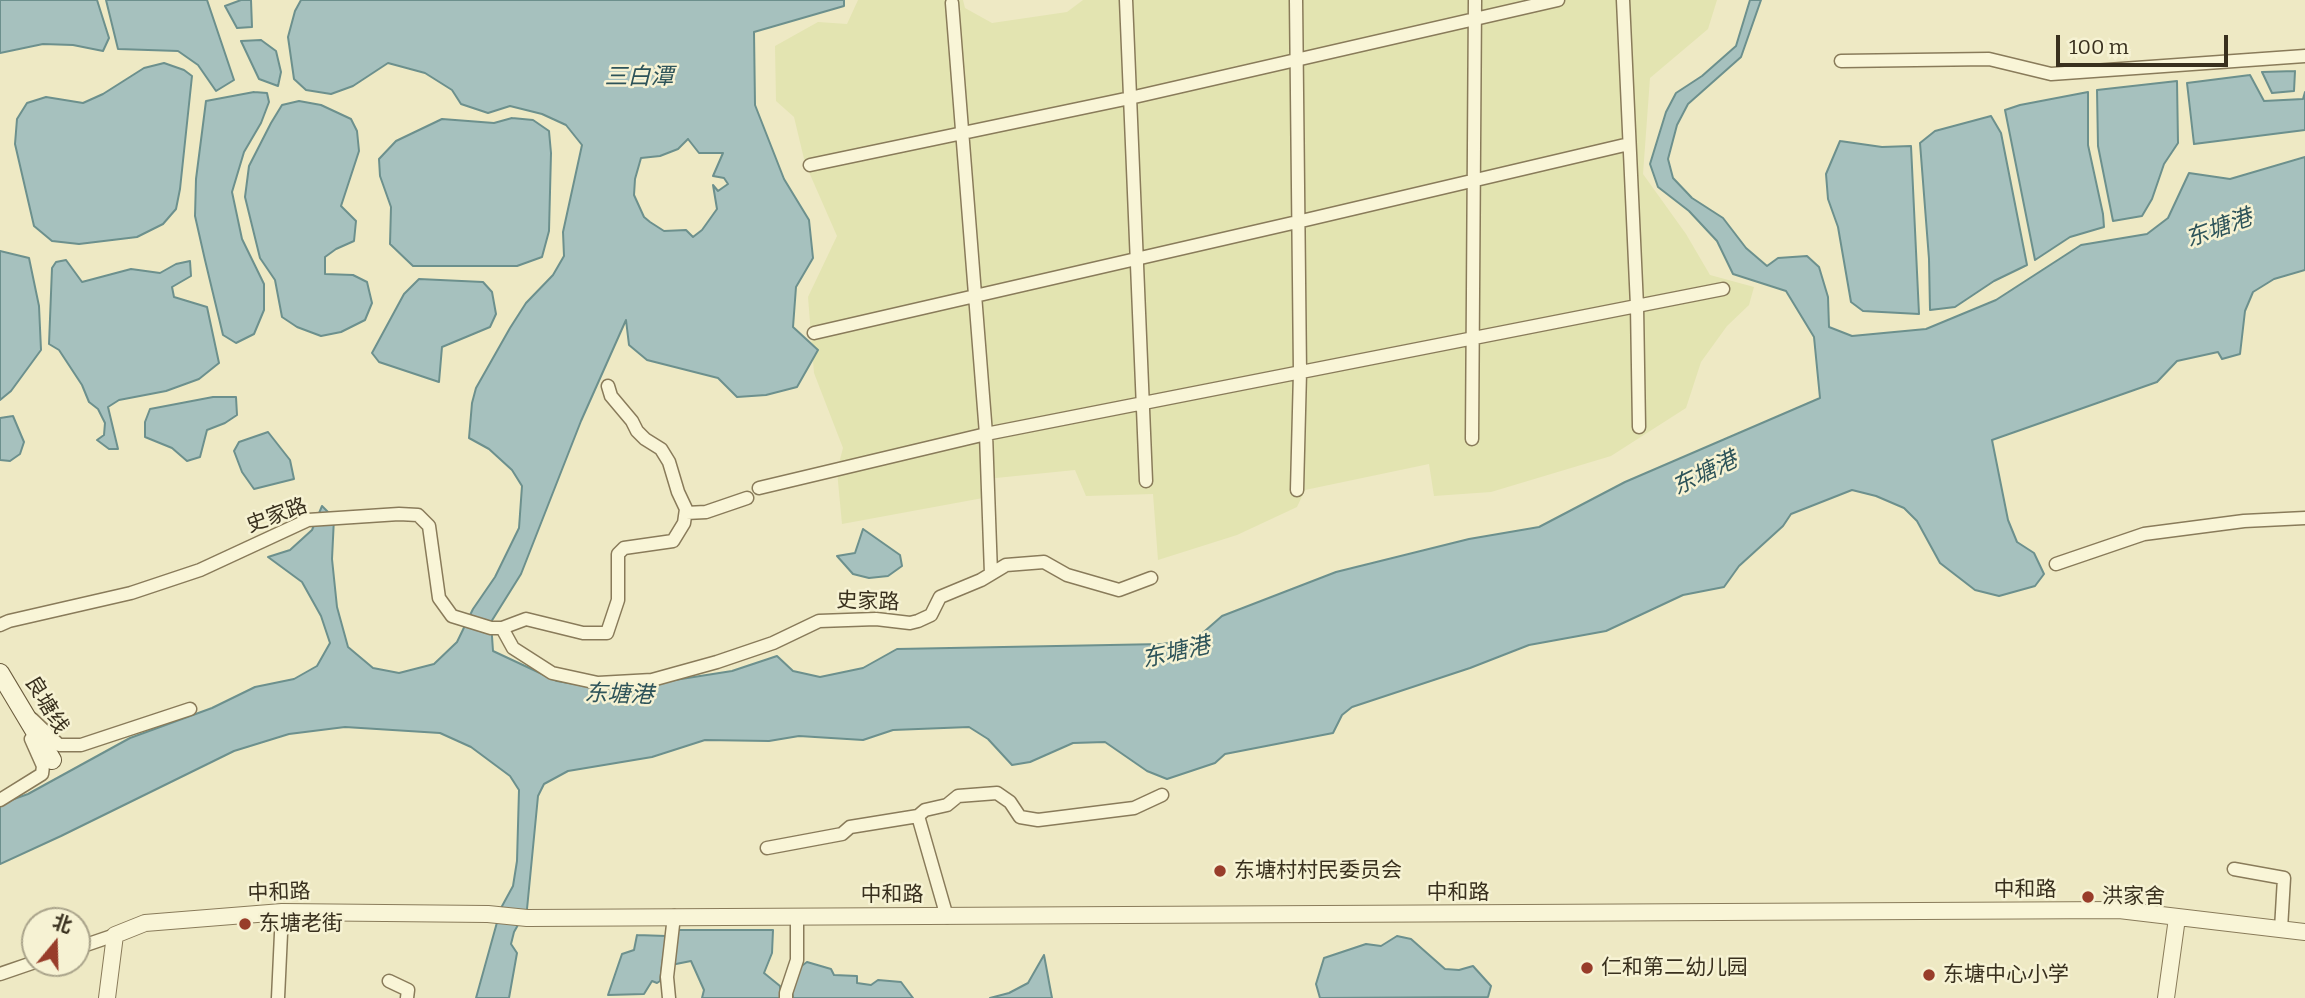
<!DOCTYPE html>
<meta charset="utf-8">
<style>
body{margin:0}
#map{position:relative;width:2305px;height:998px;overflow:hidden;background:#eee9c4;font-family:Bitter,"Noto Sans SC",serif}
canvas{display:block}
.north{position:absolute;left:21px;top:907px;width:70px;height:70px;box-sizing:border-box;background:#f6f2d3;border:2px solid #aaa48b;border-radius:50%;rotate:19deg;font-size:19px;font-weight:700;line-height:28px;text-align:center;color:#39301e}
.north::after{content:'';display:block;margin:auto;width:24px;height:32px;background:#983d2a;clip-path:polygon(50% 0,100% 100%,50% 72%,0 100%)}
.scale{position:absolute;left:2056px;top:35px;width:172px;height:32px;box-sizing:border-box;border:4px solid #39301e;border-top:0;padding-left:9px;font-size:21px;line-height:24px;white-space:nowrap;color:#39301e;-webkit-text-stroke:5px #f6f2d3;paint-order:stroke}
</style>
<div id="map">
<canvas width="2305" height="998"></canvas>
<div class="north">北</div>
<div class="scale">100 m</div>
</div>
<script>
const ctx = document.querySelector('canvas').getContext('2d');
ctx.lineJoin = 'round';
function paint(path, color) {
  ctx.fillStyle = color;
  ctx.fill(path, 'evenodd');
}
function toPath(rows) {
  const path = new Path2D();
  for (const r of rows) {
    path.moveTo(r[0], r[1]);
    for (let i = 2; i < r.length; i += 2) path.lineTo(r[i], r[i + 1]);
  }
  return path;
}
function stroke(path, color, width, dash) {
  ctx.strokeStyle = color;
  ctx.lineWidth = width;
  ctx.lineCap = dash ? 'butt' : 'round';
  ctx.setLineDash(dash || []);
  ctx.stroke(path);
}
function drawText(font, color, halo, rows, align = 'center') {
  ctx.font = font + ' Bitter,"Noto Sans SC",serif';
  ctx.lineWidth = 5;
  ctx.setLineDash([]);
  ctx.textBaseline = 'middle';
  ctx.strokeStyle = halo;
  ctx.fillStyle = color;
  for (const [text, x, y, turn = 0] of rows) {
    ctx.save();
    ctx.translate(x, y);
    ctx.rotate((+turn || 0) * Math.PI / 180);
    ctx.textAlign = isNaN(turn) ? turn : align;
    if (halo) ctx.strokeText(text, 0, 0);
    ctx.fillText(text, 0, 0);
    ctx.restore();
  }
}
const farmland = toPath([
 [858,0,963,0,965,8,992,23,1067,12,1083,0,1717,0,1708,29,1650,78,1643,174,1686,234,1710,275,1754,287,1749,305,1727,326,1701,362,1686,408,1611,456,1491,492,1434,496,1429,464,1305,490,1297,507,1237,535,1158,560,1153,494,1086,496,1075,470,986,479,983,498,842,524,837,471,843,448,814,373,808,297,837,236,805,163,794,117,776,101,775,46,818,22,847,24]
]);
const water = toPath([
 [0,0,97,0,109,38,103,51,73,45,43,44,0,53,0,0],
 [106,0,207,0,234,80,216,91,198,65,178,51,118,49,106,0],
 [241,0,251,0,252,27,237,28,225,6,241,0],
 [301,0,844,0,844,6,754,32,755,105,784,179,809,220,813,258,796,287,793,327,818,350,797,387,766,395,737,397,718,378,647,360,629,345,626,320,581,421,521,574,491,622,493,651,557,681,611,690,732,671,777,656,793,671,820,677,863,668,897,649,1163,644,1198,637,1222,616,1336,572,1469,539,1539,527,1625,482,1820,398,1814,337,1786,291,1733,274,1717,241,1689,211,1658,187,1650,164,1666,112,1676,93,1702,76,1736,46,1750,0,1761,0,1741,57,1688,104,1677,125,1668,159,1673,178,1692,198,1723,218,1746,248,1767,266,1778,258,1807,256,1819,267,1828,297,1829,327,1852,336,1926,329,1996,300,2081,245,2147,234,2168,218,2189,173,2230,179,2305,157,2305,270,2274,279,2253,292,2245,311,2240,354,2222,359,2218,352,2177,361,2157,382,1992,440,2008,520,2017,542,2034,553,2044,574,2035,586,1999,596,1975,590,1940,563,1917,521,1904,508,1876,496,1852,490,1791,514,1783,526,1739,566,1724,587,1683,595,1606,631,1529,645,1470,668,1352,707,1342,715,1333,733,1225,754,1215,763,1167,779,1147,771,1105,742,1073,743,1030,762,1012,765,988,739,969,727,893,730,863,740,799,736,769,741,705,740,652,757,568,771,544,784,538,796,527,909,514,932,511,944,517,953,509,998,476,998,501,908,513,886,517,861,519,790,510,776,471,747,440,733,345,727,289,734,234,751,61,836,0,864,0,804,28,794,130,738,212,708,255,687,294,679,317,666,330,643,321,616,302,582,268,557,290,550,312,530,322,506,334,518,332,559,337,607,348,647,373,668,399,673,434,664,457,642,473,609,495,577,519,528,522,486,512,470,489,449,469,438,472,403,476,388,510,328,526,303,553,275,564,256,563,232,582,145,566,125,542,114,510,106,488,113,461,104,452,90,425,73,388,63,353,86,331,94,306,90,294,79,288,37,295,11,301,0],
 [688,139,699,153,723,153,713,176,724,178,728,184,718,191,713,185,717,209,702,230,693,237,686,230,664,231,650,222,644,217,634,195,635,179,641,158,660,156,678,149,688,139],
 [261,40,276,51,281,72,278,86,259,79,241,41,261,40],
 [164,63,184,70,192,76,180,189,176,209,163,224,137,237,79,244,52,241,34,226,15,144,17,119,27,103,46,97,83,103,103,94,144,68,164,63],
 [2295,71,2294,91,2272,93,2262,72,2295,71],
 [2250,75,2264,101,2303,99,2305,92,2305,130,2194,144,2187,83,2250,75],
 [2177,81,2178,143,2164,164,2152,199,2142,216,2113,221,2098,146,2097,90,2177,81],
 [254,92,267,93,269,102,261,123,244,152,232,192,242,239,264,284,264,310,254,334,236,343,223,335,205,260,195,216,196,179,206,101,254,92],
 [2088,92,2088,145,2103,214,2104,227,2070,237,2035,260,2005,110,2020,105,2088,92],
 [299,101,321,105,351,119,357,131,359,151,341,206,356,221,354,241,336,249,325,257,325,274,353,275,367,282,372,303,365,320,341,332,321,336,297,327,282,317,275,280,260,258,245,197,249,166,271,123,282,105,299,101],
 [1991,116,2001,133,2027,265,1994,281,1955,307,1930,310,1929,259,1920,143,1935,131,1991,116],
 [512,118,533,120,549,131,551,153,549,231,542,257,517,266,413,266,390,244,391,207,380,176,379,159,396,141,442,119,494,123,512,118],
 [1840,141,1882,147,1911,146,1919,314,1863,311,1851,302,1838,227,1828,199,1826,174,1840,141],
 [0,251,29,258,39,306,41,350,11,391,0,400,0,251],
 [66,260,82,282,131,269,160,273,176,264,190,261,191,276,172,287,174,297,207,307,219,363,199,379,166,391,119,400,108,407,118,449,109,449,97,440,104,435,105,423,98,409,89,402,82,385,59,350,49,344,52,268,56,262,66,260],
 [419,279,483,282,492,292,496,314,490,327,442,347,439,382,379,362,372,353,404,294,419,279],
 [213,397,236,397,237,415,225,423,207,430,200,457,187,461,172,448,145,437,145,422,150,409,213,397],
 [13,416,24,442,20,454,10,461,0,460,0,418,13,416],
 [268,432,290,460,294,479,254,489,242,472,234,451,239,442,268,432],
 [863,529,900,555,902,566,888,576,869,578,853,574,837,556,855,553,863,529],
 [677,930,773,930,772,953,764,973,780,986,781,998,702,998,704,990,691,961,671,965,677,930],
 [637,935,666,936,660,981,657,983,652,981,644,994,608,995,622,954,634,950,637,935],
 [1397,936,1411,939,1445,969,1459,970,1473,966,1491,986,1488,997,1320,998,1316,984,1324,958,1366,944,1381,946,1397,936],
 [1044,955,1052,998,990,998,1009,993,1028,983,1044,955],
 [807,962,831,969,834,975,857,976,857,983,871,985,878,980,901,982,913,998,793,998,791,986,796,970,807,962]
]);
const minor = toPath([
 [1126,0,1146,481],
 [1296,0,1300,372,1297,490],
 [1623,0,1637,306,1639,427],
 [952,3,986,434,991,574],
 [1841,61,1989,59,2051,74,2305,56],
 [810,165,1130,98,1558,0],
 [814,333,1297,222,1629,144],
 [1472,439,1475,0],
 [759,488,986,434,1723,289],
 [686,513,706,512,747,498],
 [2056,564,2144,534,2244,521,2305,518],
 [0,625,9,621,131,593,200,570,308,520,399,514,418,515,429,526,439,598,452,616,491,628,502,628,513,648,552,673,598,683,652,680,717,662,773,643,819,621,876,619,910,623,918,621,931,615,940,597,981,580,1006,565,1044,562,1067,575,1119,590,1151,578],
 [502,628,526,619,583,633,607,633,618,600,618,554,624,548,673,541,684,523,686,509,678,492,669,462,661,449,645,439,637,431,632,421,611,396,608,386],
 [32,719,59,745,81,745,190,709],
 [0,800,42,774,43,766,31,739],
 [918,816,947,917],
 [767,848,842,834,850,827,918,816,925,810,947,805,958,796,997,793,1010,802,1020,817,1038,820,1134,808,1162,795],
 [2234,869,2284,878,2281,929],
 [77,948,115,935],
 [0,974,35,962],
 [389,981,408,990,407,998],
 [278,998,282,912],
 [669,998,667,977,674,916],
 [786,998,786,993,797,960,797,916]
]);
const tertiary = toPath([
 [107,998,115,935,145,923,282,912,488,914,527,918,2119,910,2305,932],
 [2166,998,2177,918]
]);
const secondary = toPath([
 [0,673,52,760]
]);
const markers = [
 [1220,871,7,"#983d2a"],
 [2088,897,7,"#983d2a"],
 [245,924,7,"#983d2a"],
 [1587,968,7,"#983d2a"],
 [1929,975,7,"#983d2a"]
];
const streetNames = [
 ["史家路",277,516,-20],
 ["史家路",868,602,2],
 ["良塘线",46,705,59],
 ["中和路",2025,890],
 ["中和路",279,893,-2],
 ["中和路",1458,893],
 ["中和路",892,895]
];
const poiNames = [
 ["东塘村村民委员会",1234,871],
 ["洪家舍",2102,897],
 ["东塘老街",259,924],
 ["仁和第二幼儿园",1601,968],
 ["东塘中心小学",1943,975]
];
const waterNames = [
 ["三白潭",639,78],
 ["东塘港",2219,229,-20],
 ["东塘港",1705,474,-26],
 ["东塘港",1176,653,-13],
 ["东塘港",619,695,2]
];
paint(farmland, '#e3e4b1');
paint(water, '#a6c1be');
stroke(water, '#6c908d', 2);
stroke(minor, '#897b5a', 15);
stroke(tertiary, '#897b5a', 18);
stroke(secondary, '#6b5c3d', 20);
stroke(minor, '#f9f5d7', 12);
stroke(tertiary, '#f9f5d7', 16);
stroke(secondary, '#f9f5d7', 18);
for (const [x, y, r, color] of markers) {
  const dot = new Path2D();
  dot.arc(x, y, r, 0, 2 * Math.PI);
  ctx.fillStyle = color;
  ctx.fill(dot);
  stroke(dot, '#f6f2d3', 2.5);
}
drawText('21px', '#39301e', '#f6f2d3', streetNames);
drawText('21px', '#39301e', '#f6f2d3', poiNames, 'left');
drawText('italic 23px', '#2d5359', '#f6f2d3', waterNames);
</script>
